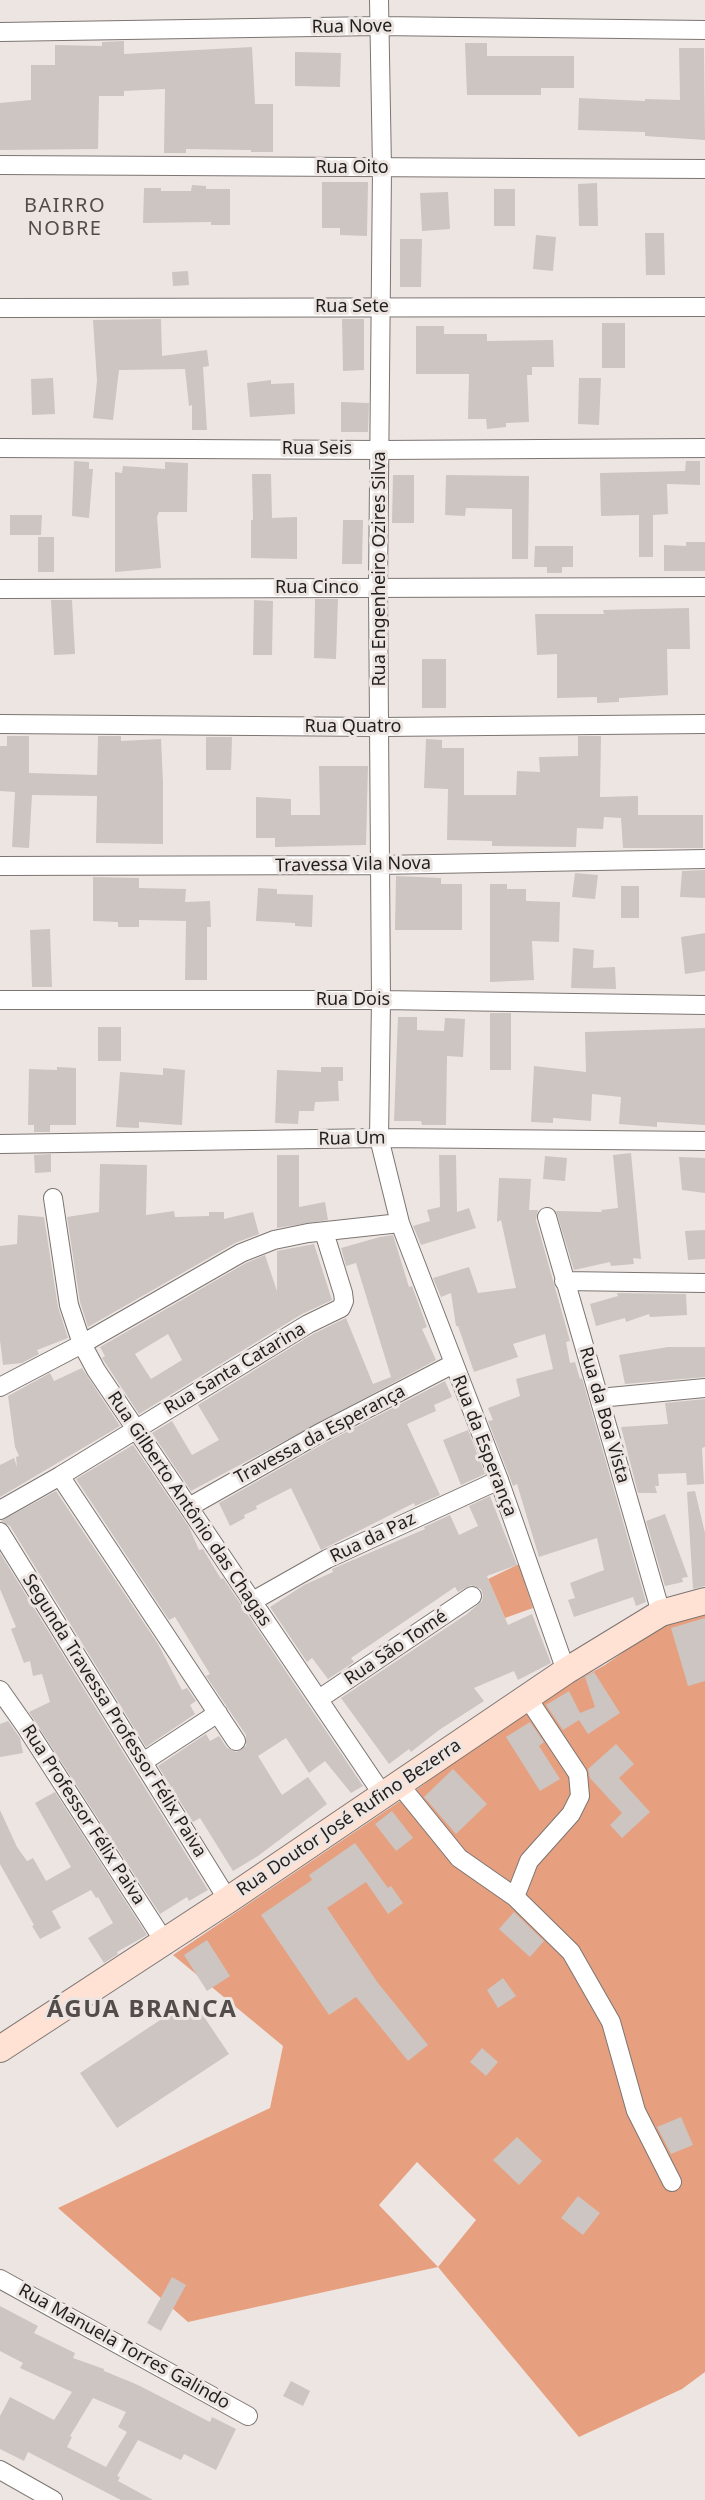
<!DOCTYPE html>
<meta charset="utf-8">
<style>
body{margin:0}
canvas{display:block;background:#ede5e2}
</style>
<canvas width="705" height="2500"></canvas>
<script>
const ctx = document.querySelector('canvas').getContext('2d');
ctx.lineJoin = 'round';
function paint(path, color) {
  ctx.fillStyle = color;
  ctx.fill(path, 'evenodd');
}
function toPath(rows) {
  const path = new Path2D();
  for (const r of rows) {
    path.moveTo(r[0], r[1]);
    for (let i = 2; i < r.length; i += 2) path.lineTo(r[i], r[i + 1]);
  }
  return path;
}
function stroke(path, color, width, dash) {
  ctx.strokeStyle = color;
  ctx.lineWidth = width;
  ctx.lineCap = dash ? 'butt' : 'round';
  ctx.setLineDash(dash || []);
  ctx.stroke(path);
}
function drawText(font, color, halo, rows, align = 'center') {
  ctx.font = font + ' "Noto Sans",sans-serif';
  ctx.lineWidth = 6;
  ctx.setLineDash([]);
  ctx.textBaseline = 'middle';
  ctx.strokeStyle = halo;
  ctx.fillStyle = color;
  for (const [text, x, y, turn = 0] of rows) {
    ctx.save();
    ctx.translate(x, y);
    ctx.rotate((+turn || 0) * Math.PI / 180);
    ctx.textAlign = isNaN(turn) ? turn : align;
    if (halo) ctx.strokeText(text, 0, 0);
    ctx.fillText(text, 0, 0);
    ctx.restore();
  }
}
const forest = toPath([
 [519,1564,533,1608,505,1618,488,1579],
 [705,1613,705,2372,682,2389,579,2437,438,2267,188,2322,58,2208,270,2108,283,2046,173,1955,409,1795,537,1703,605,1665,664,1624],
 [417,2162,476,2220,438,2267,379,2205]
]);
const building = toPath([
 [124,41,124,54,252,47,255,104,273,104,273,152,251,152,251,150,186,149,186,153,164,153,165,89,124,91,124,96,99,96,98,149,0,150,0,103,31,100,31,65,55,65,55,45,102,46,102,42],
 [465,43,487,43,487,56,574,56,574,88,541,88,541,95,467,95],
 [679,48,704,48,705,140,645,136,645,132,578,130,579,98,645,101,645,99,680,100],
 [295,52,341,53,340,87,295,86],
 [322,182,368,182,367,236,340,235,340,228,322,228],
 [597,183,598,226,579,226,578,184],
 [192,185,206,186,206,189,230,189,230,225,211,225,211,222,143,223,144,188,161,188,161,191,191,191],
 [494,189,515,189,515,226,494,226],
 [448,192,450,229,422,231,420,193],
 [645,233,664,233,665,275,646,275],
 [536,235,556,237,553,271,533,269],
 [400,239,422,239,421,287,400,287],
 [188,271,189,285,173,286,172,272],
 [161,319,162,356,207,350,209,366,203,367,207,430,192,430,192,405,189,406,185,369,119,370,113,420,93,418,97,381,93,320],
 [342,319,364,319,364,370,343,371],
 [602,323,625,323,625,368,602,368],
 [416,326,444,326,444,334,487,334,487,341,553,340,554,367,532,367,532,375,527,375,529,422,506,423,506,427,487,429,486,419,468,419,469,374,416,374],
 [53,378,55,414,32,415,31,379],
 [579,378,601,378,599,425,578,424],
 [271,380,271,384,294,383,295,414,250,417,247,383],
 [341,402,369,403,368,432,341,432],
 [74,461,89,462,89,469,93,469,89,518,72,516],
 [686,461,700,461,700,485,667,484,668,514,653,515,653,557,639,557,639,515,601,516,600,473,685,471],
 [165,462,188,463,187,512,159,512,157,517,161,568,115,572,115,472,122,473,123,466,165,469],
 [252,474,271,474,272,518,297,517,297,559,251,558,251,520,253,520],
 [393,475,414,475,414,523,392,523],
 [446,475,529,476,528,559,512,559,512,509,466,508,465,516,445,515],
 [10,515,42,515,41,535,10,535],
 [343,520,363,520,362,564,342,564],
 [38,537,54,537,54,572,38,572],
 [686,542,705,542,705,571,664,571,664,545,686,546],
 [535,546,573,546,573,567,562,567,562,573,547,573,547,567,534,567],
 [315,599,338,599,336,659,314,658],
 [51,600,72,600,75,654,54,655],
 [254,600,273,601,272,655,253,655],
 [689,608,690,649,667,649,668,695,619,698,619,702,597,703,597,697,557,698,557,654,537,655,535,614,604,614,603,610],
 [422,659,446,659,446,708,422,708],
 [7,736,29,736,29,773,97,775,98,736,121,736,121,741,161,739,163,783,163,844,96,843,97,796,32,795,29,848,12,847,15,792,0,791,0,746,7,746],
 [578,736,601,736,600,797,638,796,638,815,703,815,703,848,623,848,621,818,604,817,603,829,577,828,576,847,492,846,492,841,447,840,448,789,424,788,426,739,442,740,442,748,464,748,464,795,516,795,517,771,540,772,539,757,578,756],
 [206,737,232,737,231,770,206,770],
 [319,766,368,766,366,845,275,847,275,838,256,838,256,797,291,799,291,815,320,815],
 [705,870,705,898,680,897,682,871],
 [575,873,598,875,595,899,572,897],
 [396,876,441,878,441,884,462,884,462,930,395,930],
 [93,877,139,878,139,888,186,889,185,902,210,901,211,927,207,927,207,980,185,980,186,921,139,920,139,927,118,927,118,922,93,921],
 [490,884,507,884,507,889,526,889,526,901,560,902,559,942,532,941,534,980,490,982],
 [621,886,639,886,639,918,621,918],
 [258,888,277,889,277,894,313,895,312,927,295,926,295,923,256,921],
 [50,929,52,987,32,987,30,930],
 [705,933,705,971,685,974,681,937],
 [573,948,594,950,593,968,615,967,616,989,571,988],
 [490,1013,511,1013,511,1070,490,1070],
 [398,1017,417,1017,417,1030,444,1031,445,1018,465,1019,463,1057,447,1056,446,1125,422,1125,421,1121,394,1121],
 [98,1027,121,1027,121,1061,98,1061],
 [705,1028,705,1125,657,1122,657,1127,619,1124,621,1097,592,1094,591,1121,553,1118,553,1123,531,1122,534,1066,586,1072,585,1032],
 [57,1067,76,1068,76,1125,50,1125,50,1132,34,1132,34,1125,28,1125,29,1069,57,1070],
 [321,1067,343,1067,343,1081,338,1081,339,1101,315,1102,314,1111,299,1111,298,1124,275,1123,277,1070,321,1072],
 [163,1068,185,1070,182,1125,139,1122,139,1128,116,1127,120,1072,163,1075],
 [631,1153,641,1259,633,1258,634,1264,611,1266,610,1262,574,1270,556,1211,602,1212,601,1210,618,1208,613,1155],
 [51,1154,51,1172,35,1173,34,1155],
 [277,1155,299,1155,299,1207,325,1202,328,1220,277,1228],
 [439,1155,456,1155,457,1212,469,1208,476,1228,421,1245,413,1226,430,1221,427,1210,440,1207],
 [545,1156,567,1158,565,1181,543,1179],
 [679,1157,705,1158,705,1193,682,1190],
 [100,1164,147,1165,146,1215,174,1211,175,1217,209,1216,209,1212,224,1212,224,1219,253,1212,259,1234,235,1243,88,1327,80,1302,67,1217,99,1212],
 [499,1178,531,1179,529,1210,538,1210,536,1220,570,1341,566,1342,570,1363,575,1362,580,1379,582,1378,646,1602,636,1606,633,1597,574,1617,568,1600,575,1598,570,1583,604,1570,597,1538,539,1557,517,1484,513,1486,488,1421,493,1420,488,1408,520,1396,516,1379,553,1369,545,1334,513,1344,518,1357,474,1372,458,1326,456,1326,451,1293,441,1297,433,1278,469,1267,478,1293,516,1288,501,1220,497,1222],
 [18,1215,44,1217,58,1307,68,1338,37,1350,39,1354,22,1363,3,1365,0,1340,0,1246,17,1244],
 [705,1230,705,1259,688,1260,685,1231],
 [393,1235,409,1287,412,1286,427,1327,422,1329,436,1360,191,1491,152,1433,172,1421,192,1455,219,1440,198,1405,313,1334,346,1318,373,1384,391,1377,356,1263,346,1266,341,1248,380,1237],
 [314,1244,332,1300,302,1314,139,1414,106,1364,102,1358,105,1356,100,1347,246,1263,265,1255,277,1291,277,1251],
 [168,1334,182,1360,151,1379,135,1354],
 [617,1293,686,1294,687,1315,650,1317,649,1314,626,1322,625,1318,596,1326,590,1304,618,1296],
 [668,1347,705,1347,705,1377,625,1384,619,1355],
 [82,1368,120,1426,0,1497,0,1465,14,1458,17,1467,16,1457,19,1456,15,1447,8,1396,50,1373,54,1381],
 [445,1381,452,1397,434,1405,436,1411,407,1424,440,1495,415,1506,414,1503,321,1550,291,1488,256,1506,257,1509,244,1515,245,1518,230,1526,219,1503,323,1444],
 [705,1399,705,1447,702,1448,704,1484,687,1485,686,1473,658,1474,659,1486,655,1486,657,1493,638,1493,621,1427,668,1424,665,1403],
 [468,1430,485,1474,461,1485,443,1440],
 [133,1445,189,1527,199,1550,203,1549,221,1579,223,1578,363,1786,351,1793,325,1761,309,1773,286,1738,258,1756,282,1795,308,1777,327,1804,258,1856,233,1871,200,1818,193,1822,158,1766,206,1734,210,1741,219,1736,227,1748,236,1752,246,1746,246,1735,206,1676,210,1674,175,1617,169,1620,76,1479],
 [56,1491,158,1644,182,1690,187,1688,196,1701,190,1705,195,1714,146,1747,10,1526,1,1521],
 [695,1491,705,1533,705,1586,693,1589,687,1492],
 [490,1496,517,1565,487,1576,508,1625,532,1614,551,1663,518,1680,514,1671,474,1688,484,1701,439,1730,411,1752,409,1749,389,1764,341,1698,467,1614,482,1601,483,1595,481,1589,471,1585,458,1592,455,1587,351,1658,354,1662,328,1679,312,1658,307,1662,270,1607,304,1585,333,1572,332,1569,425,1529,424,1527,450,1515,459,1535,478,1526,469,1506],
 [665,1514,688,1577,682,1578,683,1582,665,1586,646,1521],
 [0,1553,208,1890,189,1901,187,1897,160,1914,29,1712,50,1702,42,1674,33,1676,30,1661,24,1663,11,1629,16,1627,0,1589],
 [705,1618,705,1681,688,1686,671,1628],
 [594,1672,620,1713,588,1734,579,1720,563,1730,546,1705,569,1691,580,1713,595,1707,585,1677],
 [8,1721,20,1738,23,1753,0,1757,0,1724],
 [530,1722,544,1742,539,1746,560,1779,540,1791,506,1737],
 [616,1744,634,1764,619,1778,650,1812,622,1838,610,1825,622,1813,590,1778,588,1769],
 [453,1769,487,1804,456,1834,424,1797],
 [55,1792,147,1935,117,1952,118,1954,104,1963,88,1938,113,1923,98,1897,96,1898,91,1890,52,1911,61,1928,40,1939,32,1926,34,1925,0,1864,0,1810,17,1847,27,1861,33,1858,46,1881,71,1867,35,1803],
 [392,1811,413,1838,396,1851,375,1824],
 [355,1843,388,1888,391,1886,403,1903,388,1914,366,1882,327,1908,378,1983,428,2045,408,2061,356,1997,329,2015,261,1915,312,1880,309,1875],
 [514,1912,544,1941,530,1957,499,1929],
 [207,1940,230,1976,207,1991,184,1955],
 [503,1978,516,1996,498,2008,487,1990],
 [192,1999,229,2054,117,2128,80,2073],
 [482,2048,498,2062,486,2076,470,2062],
 [681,2117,693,2145,671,2154,657,2127],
 [517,2137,542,2161,519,2185,493,2160],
 [578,2196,600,2213,583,2235,561,2218],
 [172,2277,186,2285,161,2331,147,2323],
 [0,2306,38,2326,34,2333,75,2353,73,2358,104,2369,104,2371,138,2385,210,2422,212,2417,236,2429,216,2470,184,2454,181,2460,138,2440,117,2476,120,2477,118,2481,153,2500,121,2500,28,2452,24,2461,0,2449,0,2416,10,2397,54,2420,72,2392,20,2368,23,2363,0,2351],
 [93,2398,126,2412,118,2427,127,2432,106,2467,67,2447,72,2437,70,2436],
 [291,2381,310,2391,303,2406,283,2396]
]);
const minor = toPath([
 [379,0,382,168,378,588,381,1000,379,1138,400,1223,499,1480,566,1671],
 [0,32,378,26,705,30],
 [0,165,705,169],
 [0,308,705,307],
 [0,448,380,450,705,448],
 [0,589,705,587],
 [0,724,381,727,705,724],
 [0,866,379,865,705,859],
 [0,1000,381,1000,705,1005],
 [0,1144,379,1138,705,1141],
 [53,1198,69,1305,82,1344,96,1370,383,1795],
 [547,1217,661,1613],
 [564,1281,705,1283],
 [0,1387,82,1344,241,1253,274,1240,308,1233,400,1223],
 [599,1398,705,1388],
 [60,1476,236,1741],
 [189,1507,318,1434,453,1364],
 [0,1510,60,1476,308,1324,341,1308,344,1301,343,1293,324,1232],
 [0,1532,228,1900],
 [251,1602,327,1559,499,1480],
 [0,1690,26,1727,164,1941],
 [319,1699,472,1596],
 [143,1762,218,1713],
 [399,1784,459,1858,515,1897,571,1952,611,2022,636,2111,672,2182],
 [515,1897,529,1861,571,1814,580,1796,578,1774,527,1697],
 [0,2279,248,2416],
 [0,2470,53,2500]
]);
const secondary = toPath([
 [0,2049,228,1900,566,1671,661,1613,705,1601]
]);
const streetNames = [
 ["Rua Nove",352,27,-1],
 ["Rua Oito",352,168],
 ["Rua Sete",352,307],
 ["Rua Seis",317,449],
 ["Rua Engenheiro Ozires Silva",380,569,-90],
 ["Rua Cinco",317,588],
 ["Rua Quatro",353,727],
 ["Travessa Vila Nova",353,865,-1],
 ["Rua Dois",353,1000],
 ["Rua Um",352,1139,-1],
 ["Rua Santa Catarina",235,1369,-31],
 ["Rua da Boa Vista",604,1415,74],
 ["Travessa da Esperança",320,1435,-28],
 ["Rua da Esperança",484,1446,69],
 ["Rua Gilberto Antônio das Chagas",189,1509,56],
 ["Rua da Paz",373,1538,-26],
 ["Rua São Tomé",396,1648,-34],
 ["Segunda Travessa Professor Félix Paiva",114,1716,58],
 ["Rua Professor Félix Paiva",83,1815,57],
 ["Rua Doutor José Rufino Bezerra",349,1818,-34],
 ["Rua Manuela Torres Galindo",124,2347,29]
];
const neighbourhoodNames = [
 ["BAIRRO",65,206],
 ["NOBRE",65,229]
];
const districtNames = [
 ["ÁGUA BRANCA",142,2010]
];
paint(forest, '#e7a07f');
paint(building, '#ccc5c2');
stroke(minor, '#7c7572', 20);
stroke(secondary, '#7c7572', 28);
stroke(minor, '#fff', 18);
stroke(secondary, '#ffe2d4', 26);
drawText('18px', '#211f1e', '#ede5e2', streetNames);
ctx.letterSpacing = '1.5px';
drawText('20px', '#524c4a', '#ede5e2', neighbourhoodNames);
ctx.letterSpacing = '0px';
ctx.letterSpacing = '1.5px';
drawText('bold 24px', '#524c4a', '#ede5e2', districtNames);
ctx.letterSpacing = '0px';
</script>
